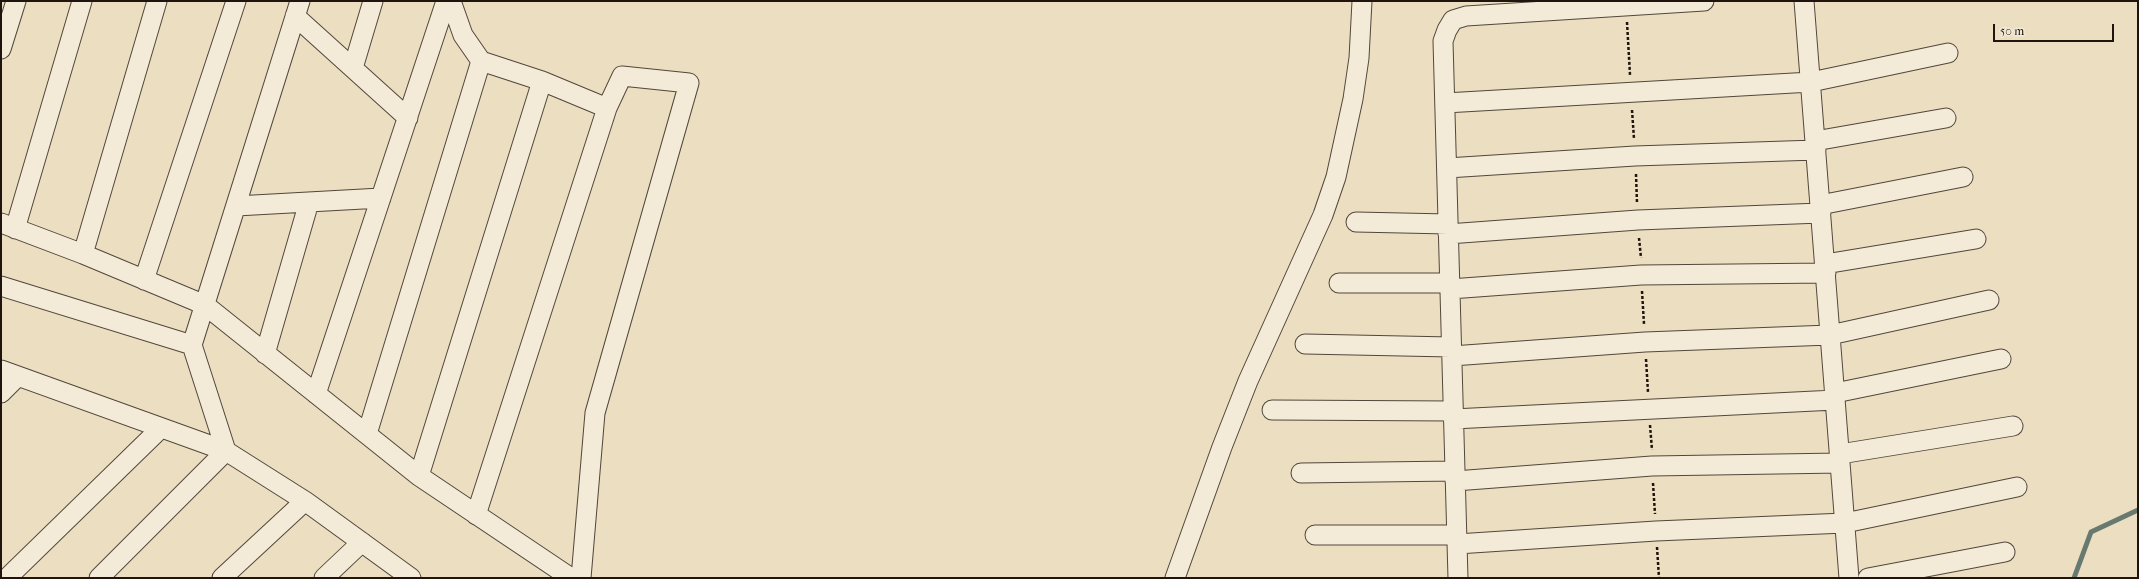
<!DOCTYPE html>
<style>
body{margin:0}
#map{position:relative;width:2139px;height:579px;overflow:hidden;background:#ecdec1;font-family:"IM FELL French Canon",serif}
canvas{display:block}
.frame{position:absolute;inset:0;border:2px solid #1f150e;pointer-events:none}
.scale{position:absolute;left:1993px;top:24px;width:121px;height:18px;box-sizing:border-box;border:2px solid #1f150e;border-top:0;padding-left:5px;font-size:12px;line-height:14px;white-space:nowrap;color:#1f150e;-webkit-text-stroke:3px #f3ead7;paint-order:stroke}
</style>
<div id="map">
<canvas width="2139" height="579"></canvas>
<div class="frame"></div>
<div class="scale">50 m</div>
</div>
<script>
const ctx = document.querySelector('canvas').getContext('2d');
ctx.lineJoin = 'round';
function toPath(rows) {
  const path = new Path2D();
  for (const r of rows) {
    path.moveTo(r[0], r[1]);
    for (let i = 2; i < r.length; i += 2) path.lineTo(r[i], r[i + 1]);
  }
  return path;
}
function stroke(path, color, width, dash) {
  ctx.strokeStyle = color;
  ctx.lineWidth = width;
  ctx.lineCap = dash ? 'butt' : 'round';
  ctx.setLineDash(dash || []);
  ctx.stroke(path);
}
const stream = toPath([
 [2074,578,2091,532,2138,510]
]);
const path = toPath([
 [1627,22,1630,75],
 [1632,110,1634,139],
 [1636,174,1637,203],
 [1639,238,1641,258],
 [1642,291,1644,324],
 [1646,359,1648,392],
 [1650,425,1652,450],
 [1653,483,1655,514],
 [1657,547,1659,578]
]);
const street = toPath([
 [451,1,463,35,481,61,542,81,607,108],
 [1804,1,1849,578],
 [295,16,408,118],
 [1,49,16,1],
 [353,68,373,1],
 [1445,103,1811,82,1948,53],
 [1815,141,1946,118],
 [1447,168,1635,156,1816,150],
 [1820,205,1963,177],
 [236,206,381,198],
 [1356,222,1448,224],
 [1,223,83,254,205,305,419,476,571,578],
 [15,229,82,1],
 [1448,234,1638,220,1821,213],
 [83,254,157,1],
 [1825,264,1976,239],
 [144,280,236,1],
 [1339,283,1450,283],
 [1,286,192,345],
 [1450,289,1641,275,1826,273],
 [1305,344,1451,347],
 [265,354,309,202],
 [1452,356,1645,342,1830,335,1989,300],
 [1,370,226,451,305,501,411,578],
 [1,393,18,376],
 [1835,393,2001,359],
 [316,394,446,1],
 [1272,410,1453,411],
 [1453,419,1835,400],
 [367,434,481,61],
 [1840,454,2013,426],
 [1301,473,1455,471],
 [419,476,542,81],
 [1455,481,1652,466,1840,463],
 [476,515,607,108,622,76,689,83,595,413,581,578],
 [1315,535,1457,535],
 [1457,544,1656,531,1845,523,2017,487],
 [7,578,161,428],
 [99,578,226,451,192,345,300,1],
 [222,578,305,501],
 [324,578,362,542],
 [1175,578,1222,447,1248,381,1323,215,1336,177,1353,99,1359,58,1362,1],
 [1458,578,1443,41,1447,30,1453,20,1466,16,1704,1],
 [1868,578,2005,552]
]);
stroke(stream, '#68796f', 5);
stroke(street, '#52473b', 21);
stroke(path, '#1f150e', 2.5, [3, 2]);
stroke(street, '#f3ead7', 19);
</script>
